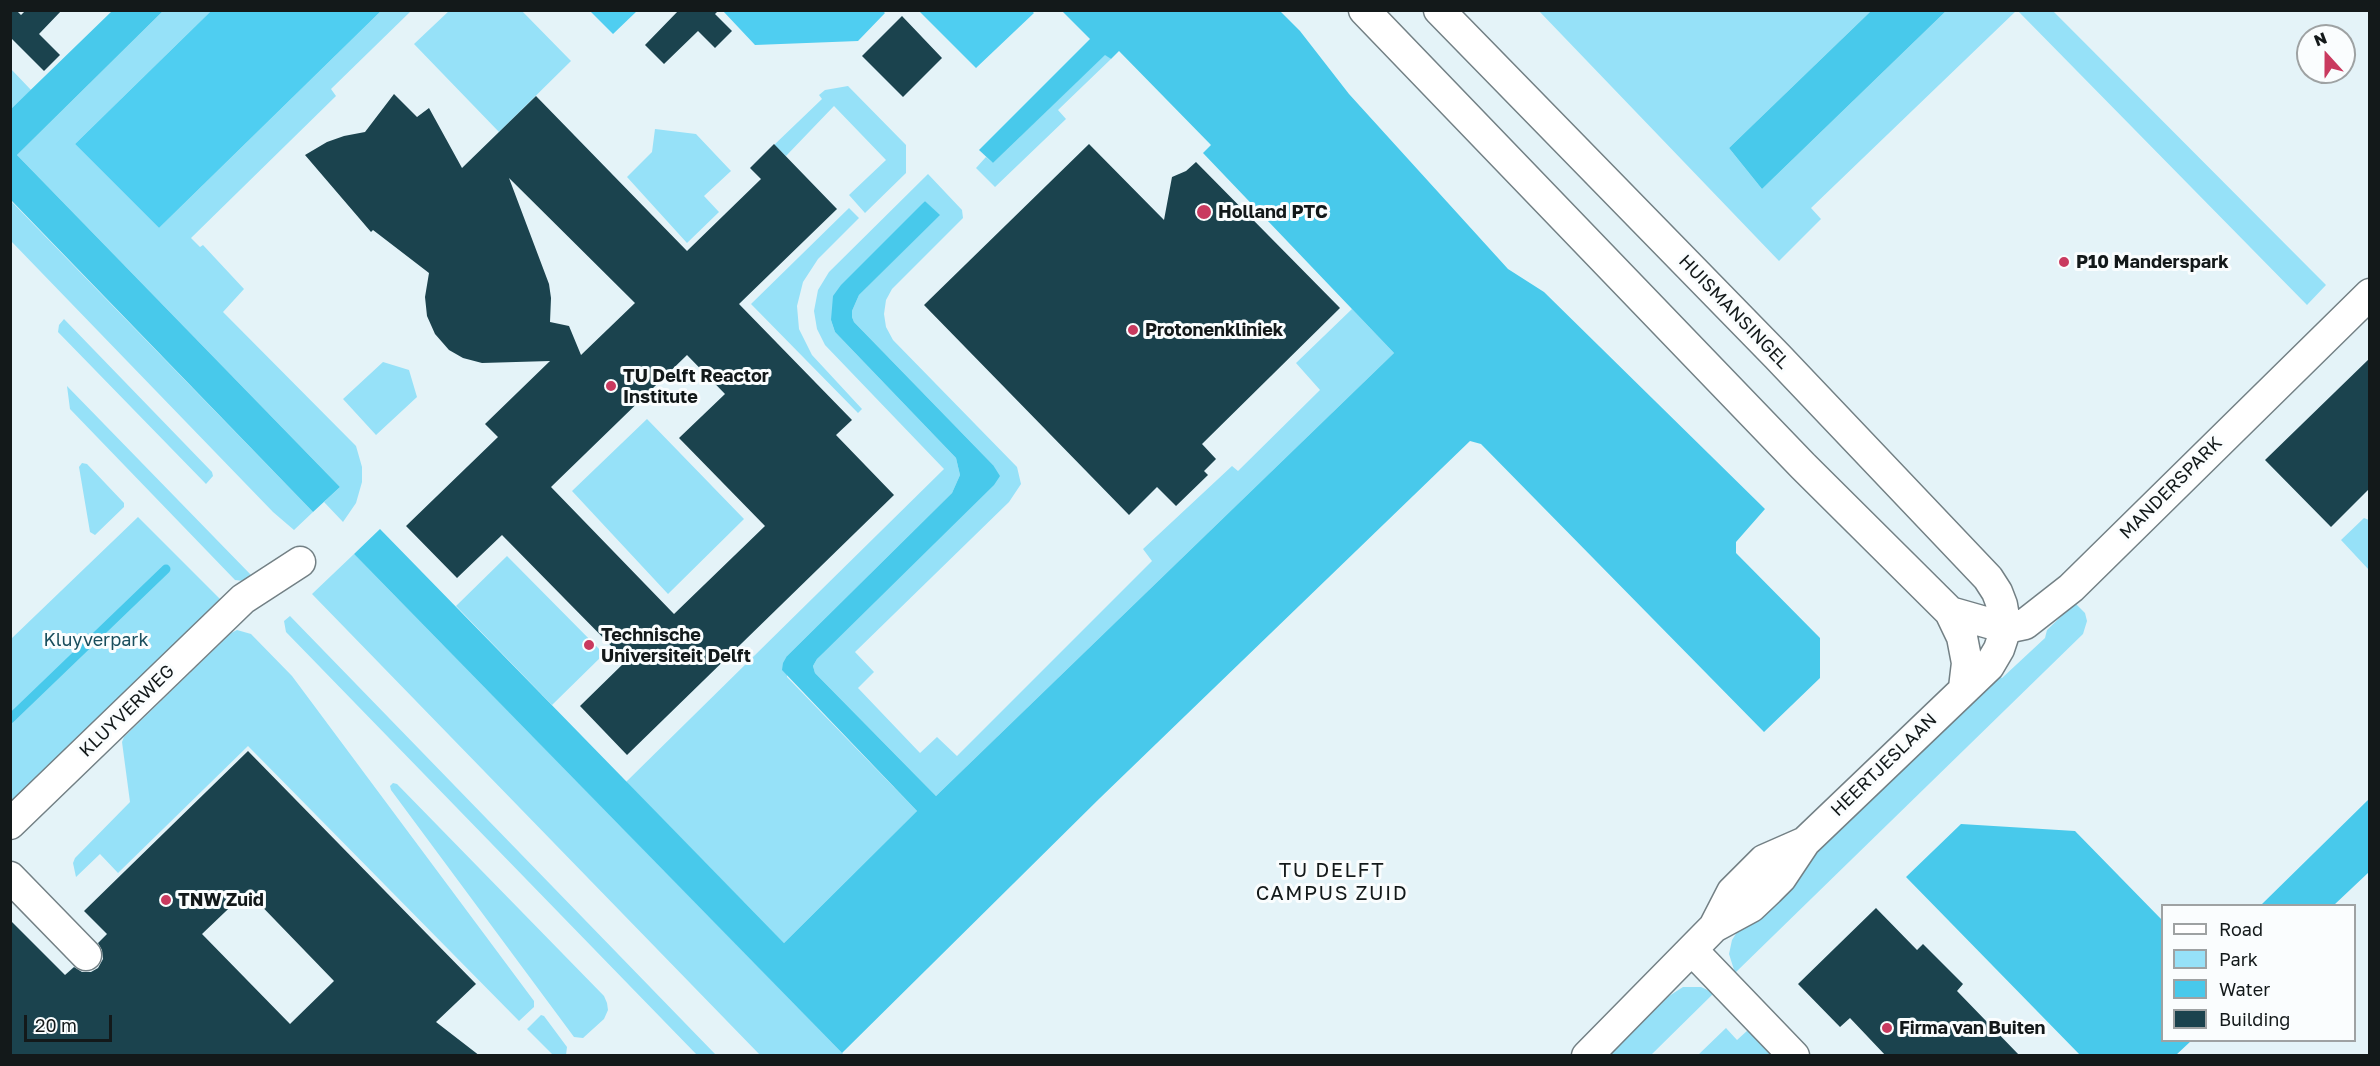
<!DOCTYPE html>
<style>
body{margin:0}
#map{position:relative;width:2380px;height:1066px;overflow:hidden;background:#e4f3f8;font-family:"Golos Text",sans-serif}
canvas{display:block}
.frame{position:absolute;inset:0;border:12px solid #13191a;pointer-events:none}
.legend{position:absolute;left:2161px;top:904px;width:195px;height:138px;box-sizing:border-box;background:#fafdfe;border:2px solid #9ea2a3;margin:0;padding:8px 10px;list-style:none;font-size:18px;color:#13191a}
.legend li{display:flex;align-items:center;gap:12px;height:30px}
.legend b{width:30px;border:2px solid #9ea2a3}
.north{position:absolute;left:2296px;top:24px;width:60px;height:60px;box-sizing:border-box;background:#fafdfe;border:2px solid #9ea2a3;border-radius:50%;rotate:339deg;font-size:16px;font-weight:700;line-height:24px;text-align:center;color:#13191a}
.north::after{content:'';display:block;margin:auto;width:21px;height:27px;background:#c93a5f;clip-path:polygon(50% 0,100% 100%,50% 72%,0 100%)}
.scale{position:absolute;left:24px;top:1015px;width:88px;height:27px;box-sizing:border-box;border:3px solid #13191a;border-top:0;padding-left:8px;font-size:18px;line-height:21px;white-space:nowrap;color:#13191a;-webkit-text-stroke:4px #fafdfe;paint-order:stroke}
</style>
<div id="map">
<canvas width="2380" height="1066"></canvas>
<div class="frame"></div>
<ul class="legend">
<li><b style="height:8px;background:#fff"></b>Road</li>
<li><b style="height:16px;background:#96e1f8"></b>Park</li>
<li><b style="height:16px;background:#48c9eb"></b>Water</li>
<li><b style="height:16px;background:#1b434e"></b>Building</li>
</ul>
<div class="north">N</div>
<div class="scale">20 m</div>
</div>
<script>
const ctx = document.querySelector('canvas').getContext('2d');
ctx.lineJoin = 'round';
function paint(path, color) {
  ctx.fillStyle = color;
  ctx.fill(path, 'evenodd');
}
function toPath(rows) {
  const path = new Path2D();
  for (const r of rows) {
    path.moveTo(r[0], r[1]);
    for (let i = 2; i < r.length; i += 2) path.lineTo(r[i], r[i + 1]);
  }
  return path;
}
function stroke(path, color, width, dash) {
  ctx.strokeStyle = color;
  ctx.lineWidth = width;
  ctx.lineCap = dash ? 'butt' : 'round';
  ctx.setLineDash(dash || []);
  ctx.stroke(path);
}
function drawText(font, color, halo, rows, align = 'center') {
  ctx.font = font + ' "Golos Text",sans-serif';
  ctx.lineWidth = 6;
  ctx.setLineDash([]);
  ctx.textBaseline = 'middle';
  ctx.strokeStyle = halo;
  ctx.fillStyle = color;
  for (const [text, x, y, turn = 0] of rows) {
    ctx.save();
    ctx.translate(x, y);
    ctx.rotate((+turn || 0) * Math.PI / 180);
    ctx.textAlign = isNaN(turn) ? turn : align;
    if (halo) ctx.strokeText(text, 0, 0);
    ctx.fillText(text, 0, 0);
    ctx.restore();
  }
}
const green = toPath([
 [450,10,522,11,571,61,499,132,414,44],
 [163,11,211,11,75,144,159,228,381,11,411,11,331,89,336,96,191,238,200,247,203,245,244,289,223,312,356,446,362,467,362,482,356,503,343,522,324,502,340,487,17,155],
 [1539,11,1871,11,1729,148,1762,189,1946,11,2016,11,1811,208,1821,219,1779,261],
 [2018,11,2053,11,2326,285,2307,305],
 [1105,54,1111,59,1058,110,1066,119,995,187,976,168,986,157,993,163],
 [11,69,31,90,11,109],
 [848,86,906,145,906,173,865,213,849,195,886,160,834,106,786,156,774,145,822,99,819,95,825,90],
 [655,129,696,134,731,171,704,196,719,212,687,243,627,177,652,152],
 [928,174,962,210,963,218,892,289,886,300,884,314,886,327,893,340,1017,467,1021,484,1009,502,855,652,874,672,858,688,920,753,937,737,957,756,1152,561,1143,549,1232,466,1238,471,1320,390,1296,363,1352,309,1394,353,936,796,815,673,813,666,817,659,993,465,854,322,852,317,852,311,859,295,939,215,925,201,831,320,835,332,956,458,960,475,952,493,787,656,787,677,917,811,784,943,626,782,944,469,825,345,817,329,814,311,818,290,829,272],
 [10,200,313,512,294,530,273,512,11,241],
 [849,208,859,218,818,259,803,282,797,306,799,329,812,355,862,409,858,413,751,304],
 [64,319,212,472,213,476,206,484,58,332,59,325],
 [383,362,409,370,417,397,376,435,343,399],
 [67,386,251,575,243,581,235,580,70,409],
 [647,419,744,519,668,594,572,491],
 [82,463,87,464,124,503,124,507,95,535,90,532,79,467],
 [138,517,223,602,11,803,11,639],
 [2364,518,2369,520,2369,570,2341,540],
 [354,554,727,935,844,1055,760,1055,312,594],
 [507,556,604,654,552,705,456,606],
 [2075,603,2085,613,2087,621,2083,634,1735,973,1729,954,1732,940,1739,929,1998,675,2002,678,2045,638,2047,630],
 [290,616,716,1055,697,1055,286,632,284,621],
 [237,630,251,634,292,676,534,1001,534,1007,519,1021,248,746,118,873,100,854,76,877,73,863,75,858,130,802,122,742,124,737,231,633],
 [393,783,397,784,604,996,607,1003,608,1010,604,1019,583,1038,574,1037,391,790,390,786],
 [1683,987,1701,987,1714,993,1651,1055,1609,1056,1669,996],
 [541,1015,544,1016,567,1047,566,1055,553,1055,527,1029],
 [1726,1028,1737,1040,1748,1030,1773,1055,1698,1055]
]);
const forest = toPath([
 [882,10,885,13,858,41,755,45,723,11],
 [1031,10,1034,13,976,68,919,11],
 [211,11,381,11,159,228,75,144],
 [590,11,637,11,613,34]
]);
const water = toPath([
 [112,11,163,11,17,155,340,487,313,512,11,200,11,109],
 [1062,11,1280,11,1300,31,1349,94,1508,269,1544,292,1765,509,1736,542,1736,553,1820,638,1820,678,1764,732,1481,444,1470,441,1100,798,842,1053,354,554,380,529,784,943,917,811,782,670,783,663,787,656,952,493,960,475,956,458,835,332,831,320,833,296,841,285,925,201,940,215,859,295,852,311,852,317,854,322,993,465,1000,476,994,485,817,659,813,666,815,673,936,796,1394,353,1203,153,1211,145,1119,51,1111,59,1105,55,993,163,979,150,1090,39],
 [1871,11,1946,11,1762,189,1729,148],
 [2369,799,2369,872,2334,905,2261,905],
 [1961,824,2075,831,2162,920,2162,1040,2191,1041,2176,1055,2080,1055,1906,877]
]);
const stream = toPath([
 [10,719,166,569]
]);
const building = toPath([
 [10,10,16,10,21,15,26,10,62,10,39,34,60,55,44,71,10,37],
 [679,10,719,10,715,14,732,31,715,48,698,31,664,64,645,45],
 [902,16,942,58,903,97,862,56],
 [394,94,417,117,429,108,462,168,536,96,687,251,761,179,750,168,774,144,837,209,739,304,852,420,836,435,894,495,627,755,580,706,626,661,502,535,457,578,406,526,498,437,485,424,550,361,482,363,463,358,449,350,435,334,427,316,425,297,429,273,373,230,371,232,305,155,327,142,344,136,365,132],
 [509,178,635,303,581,355,569,326,550,322,551,298,549,284],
 [687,355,725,394,679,438,765,526,674,614,551,487],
 [1089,144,1164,220,1172,177,1186,171,1196,162,1340,308,1202,444,1216,459,1204,471,1208,475,1176,506,1157,487,1129,515,924,305],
 [2370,358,2370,488,2331,527,2265,460],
 [248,751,476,984,436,1022,480,1056,10,1056,10,920,65,975,74,967,82,972,91,972,98,968,103,959,102,950,98,943,107,934,84,911],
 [247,891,334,981,290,1024,202,934],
 [1876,908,1917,950,1923,944,1963,984,1957,991,2020,1056,1886,1056,1850,1018,1840,1027,1798,984]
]);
const minor = toPath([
 [1364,10,1803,466,1950,612,1962,637,1967,663,1964,688],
 [1439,10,1777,356,1988,578,1997,592,2002,605,2006,628,1999,649,1989,666,1805,842,1781,878,1769,890,1751,907,1714,927],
 [1950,612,2006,628,2025,624,2071,588,2370,294],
 [10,824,243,599,300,562],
 [10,877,86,955],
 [1693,951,1794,1056],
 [1587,1056,1714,927,1732,892,1764,860,1805,842]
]);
const markers = [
 [1204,212,8,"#c93a5f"],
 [2064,262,6,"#c93a5f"],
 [1133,330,6,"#c93a5f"],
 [611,386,6,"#c93a5f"],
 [589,645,6,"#c93a5f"],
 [166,900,6,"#c93a5f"],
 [1887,1028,6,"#c93a5f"]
];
const poiNames = [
 ["Holland PTC",1218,212],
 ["P10 Manderspark",2076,262],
 ["Protonenkliniek",1145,330],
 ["TU Delft Reactor",623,376],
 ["Institute",623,397],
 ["Technische",601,635],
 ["Universiteit Delft",601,656],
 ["TNW Zuid",178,900],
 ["Firma van Buiten",1899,1028]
];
const streetNames = [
 ["HUISMANSINGEL",1734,312,46],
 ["MANDERSPARK",2171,488,-45],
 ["KLUYVERWEG",127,711,-44],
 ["HEERTJESLAAN",1884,765,-44]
];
const parkNames = [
 ["Kluyverpark",96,640]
];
const neighbourhoodNames = [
 ["TU DELFT",1332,871],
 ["CAMPUS ZUID",1332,894]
];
paint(green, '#96e1f8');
paint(forest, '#4fcef1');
paint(water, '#48c9eb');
stroke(stream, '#48c9eb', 9);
paint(building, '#1b434e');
stroke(minor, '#738085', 33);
stroke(minor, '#fff', 30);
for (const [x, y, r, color] of markers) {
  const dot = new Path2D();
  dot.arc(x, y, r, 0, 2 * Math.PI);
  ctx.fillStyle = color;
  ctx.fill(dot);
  stroke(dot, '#fafdfe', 2);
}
drawText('bold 18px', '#13191a', '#fafdfe', poiNames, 'left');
drawText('18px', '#13191a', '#fafdfe', streetNames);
drawText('18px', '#194e5d', '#fafdfe', parkNames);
ctx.letterSpacing = '1.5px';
drawText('20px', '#13191a', '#fafdfe', neighbourhoodNames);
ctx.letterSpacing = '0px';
</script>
